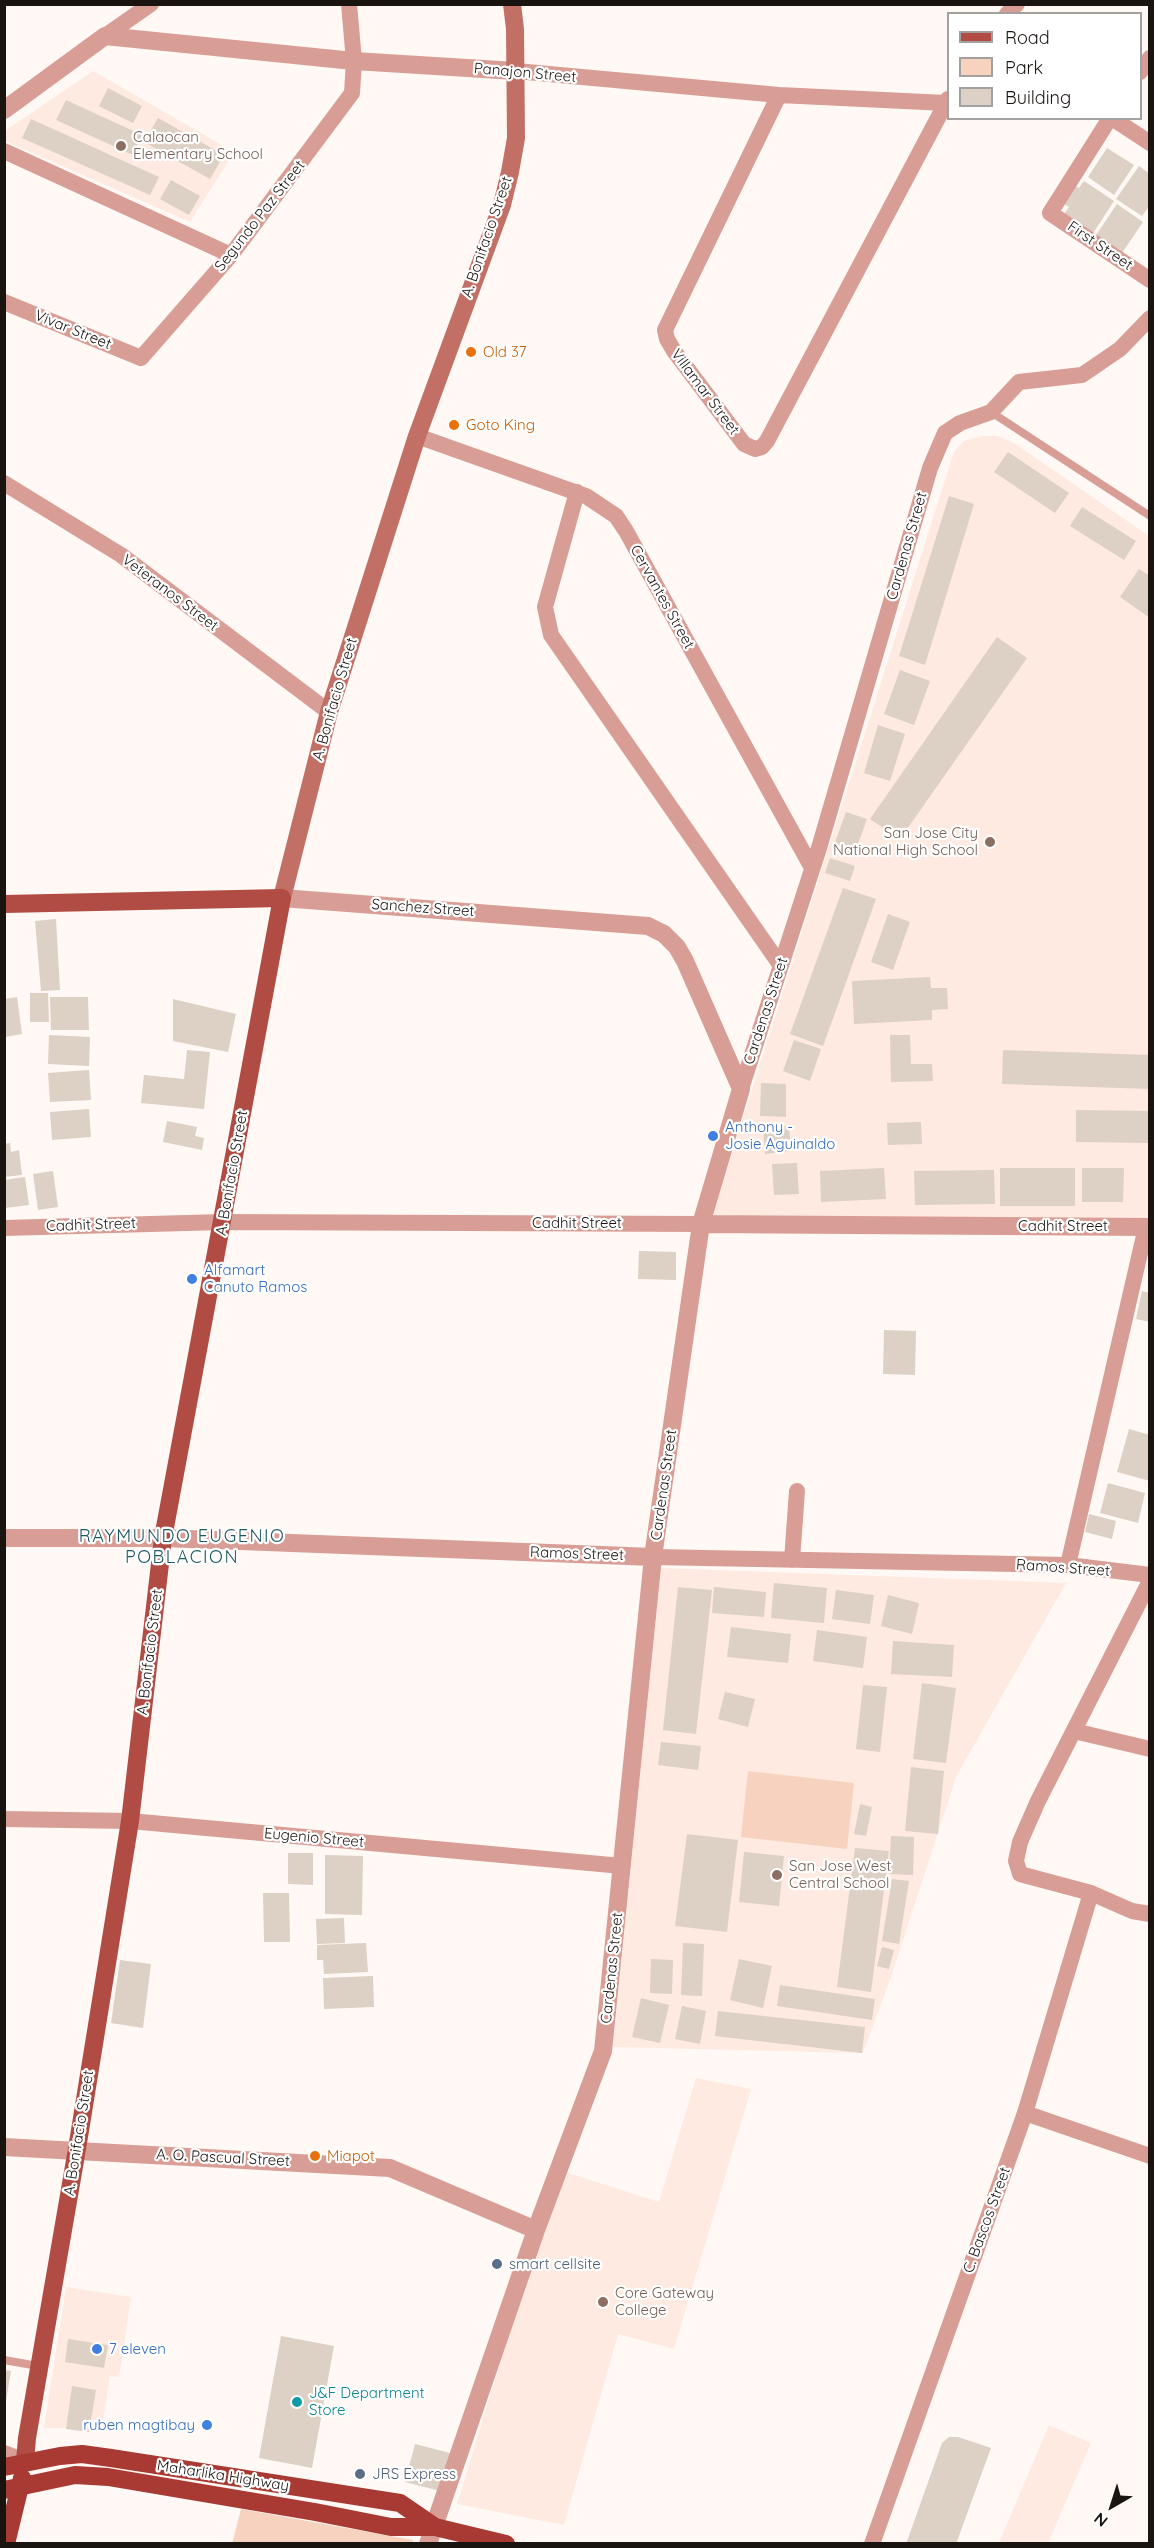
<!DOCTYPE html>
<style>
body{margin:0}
#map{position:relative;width:1154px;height:2548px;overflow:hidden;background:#fff8f4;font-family:Quicksand,sans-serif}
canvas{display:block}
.frame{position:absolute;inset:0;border:6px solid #1a1411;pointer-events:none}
.legend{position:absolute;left:947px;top:12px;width:195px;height:108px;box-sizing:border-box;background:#fff;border:2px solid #a3a1a0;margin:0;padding:8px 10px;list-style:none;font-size:18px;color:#1a1411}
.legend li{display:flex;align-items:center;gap:12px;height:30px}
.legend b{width:30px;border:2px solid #a3a1a0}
.north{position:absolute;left:1082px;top:2476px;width:60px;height:60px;-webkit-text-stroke:4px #fff;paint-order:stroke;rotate:219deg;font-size:16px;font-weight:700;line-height:24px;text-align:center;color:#1a1411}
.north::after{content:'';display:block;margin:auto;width:21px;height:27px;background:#1a1411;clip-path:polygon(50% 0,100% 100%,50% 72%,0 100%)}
</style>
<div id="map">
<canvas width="1154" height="2548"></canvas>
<div class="frame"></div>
<ul class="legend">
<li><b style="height:8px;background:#b04c43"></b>Road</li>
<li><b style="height:16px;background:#f7d2bf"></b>Park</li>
<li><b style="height:16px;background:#ddd0c4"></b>Building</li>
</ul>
<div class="north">N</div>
</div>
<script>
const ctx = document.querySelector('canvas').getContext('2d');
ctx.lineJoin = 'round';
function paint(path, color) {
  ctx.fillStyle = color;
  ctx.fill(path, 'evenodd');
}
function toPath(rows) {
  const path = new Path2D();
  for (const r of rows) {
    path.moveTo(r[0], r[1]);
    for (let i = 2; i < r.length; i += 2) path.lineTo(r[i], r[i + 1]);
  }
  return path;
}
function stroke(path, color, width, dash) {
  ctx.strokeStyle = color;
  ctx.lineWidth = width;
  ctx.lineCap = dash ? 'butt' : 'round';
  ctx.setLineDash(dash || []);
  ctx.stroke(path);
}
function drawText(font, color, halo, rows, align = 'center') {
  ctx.font = font + ' Quicksand,sans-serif';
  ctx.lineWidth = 4.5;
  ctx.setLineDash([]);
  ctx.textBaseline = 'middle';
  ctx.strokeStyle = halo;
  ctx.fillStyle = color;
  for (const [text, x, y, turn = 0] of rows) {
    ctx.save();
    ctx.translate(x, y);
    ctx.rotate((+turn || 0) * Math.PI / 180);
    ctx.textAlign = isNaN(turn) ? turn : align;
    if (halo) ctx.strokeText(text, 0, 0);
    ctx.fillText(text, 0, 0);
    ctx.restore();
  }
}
const built = toPath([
 [93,71,234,152,190,222,5,141,5,131],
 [981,436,997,436,1014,443,1149,536,1149,1223,712,1216,954,452,964,441],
 [661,1568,1066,1583,956,1777,892,1974,863,2053,613,2047],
 [696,2078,751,2089,674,2349,618,2334,564,2525,457,2504,538,2239,562,2171,659,2202],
 [66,2287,131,2297,119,2377,110,2376,102,2428,44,2428],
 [1049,2425,1091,2443,1048,2543,999,2543]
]);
const green = toPath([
 [748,1771,854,1783,847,1849,741,1837],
 [241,2509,413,2540,412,2544,232,2544]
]);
const building = toPath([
 [108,88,142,106,133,123,99,106],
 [66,100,142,135,133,155,56,120],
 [158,118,224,155,210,179,144,142],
 [31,119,159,177,150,195,22,138],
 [1107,148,1134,165,1114,195,1088,177],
 [1139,166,1150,174,1150,205,1142,216,1116,199],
 [171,180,200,196,189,215,160,199],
 [1084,181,1114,201,1090,238,1061,218,1069,207,1062,203,1074,185,1079,188],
 [1117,204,1143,222,1120,256,1094,238],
 [1008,452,1069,493,1055,513,994,472],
 [949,496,974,504,925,665,899,656],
 [1082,507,1136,541,1124,560,1070,526],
 [1139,569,1150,576,1150,618,1120,597],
 [997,637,1027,658,900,839,870,819],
 [900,670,930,681,914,725,884,714],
 [878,725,905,734,890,781,864,773],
 [846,812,867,819,854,855,833,848],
 [830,858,855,866,850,881,825,873],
 [843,888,876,899,823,1046,790,1034],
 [888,914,910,922,893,970,871,962],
 [56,919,60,990,41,991,35,921],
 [930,977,931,988,947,988,948,1009,932,1010,932,1020,854,1024,852,981],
 [30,993,48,993,49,1022,30,1022],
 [17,997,22,1034,5,1037,5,999],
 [50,997,88,997,89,1030,51,1030],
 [173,999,236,1014,228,1052,173,1041],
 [49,1035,90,1037,89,1066,48,1064],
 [890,1035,910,1035,911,1064,932,1064,933,1081,891,1082],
 [794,1040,821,1049,810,1081,783,1071],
 [187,1050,210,1052,204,1109,141,1103,144,1075,184,1079],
 [1003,1050,1150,1055,1150,1089,1002,1084],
 [89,1070,91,1100,50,1102,48,1073],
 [761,1083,786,1084,786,1117,760,1116],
 [89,1109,91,1137,52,1140,50,1112],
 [1076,1110,1150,1111,1150,1143,1076,1142],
 [167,1121,197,1127,195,1136,204,1138,202,1150,163,1142],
 [921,1122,922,1144,888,1145,887,1123],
 [789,1126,791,1151,765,1154,763,1128],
 [10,1143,11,1152,19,1150,22,1175,4,1177,4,1144],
 [797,1163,799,1194,774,1195,772,1164],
 [884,1168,886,1199,821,1202,820,1171],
 [1000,1168,1075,1168,1075,1206,1000,1206],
 [1082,1168,1124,1168,1123,1202,1082,1202],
 [994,1170,995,1204,915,1205,914,1171],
 [53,1171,58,1207,38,1210,33,1174],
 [25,1177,29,1205,5,1208,4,1180],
 [639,1251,676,1252,676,1280,638,1279],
 [1142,1291,1150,1293,1150,1322,1136,1319],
 [884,1330,916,1331,915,1375,883,1374],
 [1129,1429,1150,1435,1150,1481,1117,1472],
 [1108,1483,1145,1493,1138,1523,1100,1513],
 [1089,1514,1116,1521,1112,1539,1085,1532],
 [774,1583,827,1588,824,1623,771,1618],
 [678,1587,712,1590,696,1734,663,1730],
 [714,1587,766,1592,764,1617,712,1613],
 [836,1590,874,1595,870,1624,832,1619],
 [888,1595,919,1603,912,1634,881,1626],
 [731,1627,791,1634,788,1663,727,1657],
 [817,1630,867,1637,863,1668,813,1661],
 [893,1641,954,1645,952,1677,891,1674],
 [922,1683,956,1688,946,1763,913,1759],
 [863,1685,887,1687,880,1752,856,1749],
 [725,1692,755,1699,748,1727,718,1719],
 [661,1742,701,1746,698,1770,658,1765],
 [911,1767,944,1771,938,1834,905,1831],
 [860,1804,872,1807,866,1836,854,1834],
 [687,1834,738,1840,727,1932,675,1926],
 [891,1836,914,1837,913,1875,889,1874],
 [855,1848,889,1851,871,1992,837,1987],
 [744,1852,784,1856,779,1906,739,1902],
 [288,1853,313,1853,313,1885,288,1884],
 [325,1855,363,1856,362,1915,325,1914],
 [892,1879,909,1881,899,1944,882,1941],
 [263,1893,289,1893,290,1942,264,1942],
 [344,1918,345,1943,317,1944,316,1919],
 [366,1943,368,1972,324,1974,323,1960,317,1960,317,1945],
 [683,1943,704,1944,702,1996,681,1995],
 [882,1947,894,1950,889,1969,877,1966],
 [651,1959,673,1960,672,1994,650,1993],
 [739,1959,772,1966,763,2008,730,2000],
 [120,1960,151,1964,143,2028,111,2023],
 [373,1976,374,2007,324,2009,323,1978],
 [780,1985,875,1999,872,2020,777,2006],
 [641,1998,669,2005,660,2043,632,2037],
 [682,2006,706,2011,700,2044,675,2039],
 [718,2011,865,2027,862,2053,715,2036],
 [281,2336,334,2346,312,2468,259,2458],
 [68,2339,108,2345,104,2368,65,2362],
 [4,2370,11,2371,6,2401,4,2401],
 [72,2386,96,2390,89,2432,66,2429],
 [949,2437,958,2437,991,2448,956,2544,906,2544,942,2443],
 [415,2444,450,2453,440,2491,405,2482]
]);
const service = toPath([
 [991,412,1150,516],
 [4,2360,38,2366]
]);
const minor = toPath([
 [1007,14,1017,4],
 [105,36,151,4],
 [516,71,779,95,946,103],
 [1140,72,1150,58],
 [779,95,665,330,667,339,674,351,744,444,755,449,762,447,767,441,948,99],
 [1110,118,1050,213,1150,280],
 [1112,118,1150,143],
 [4,151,231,255],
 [4,302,141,358,231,255,352,93,354,61,349,4],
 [417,436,586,496,616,516,626,531,812,868],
 [4,483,121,555,329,712],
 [577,492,545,607,551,635,781,966],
 [741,1089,819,848,930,468,945,433,960,423,991,412,1019,382,1082,375,1120,349,1150,318],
 [4,1228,223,1222,701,1224],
 [653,1557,1068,1565,1150,1575],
 [792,1560,797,1491],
 [1068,1565,1146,1227],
 [1150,1581,1038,1801,1020,1842,1016,1861,1020,1874,1091,1893,1132,1911,1150,1914],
 [1074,1731,1150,1749],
 [4,1819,130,1821,622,1866],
 [1025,2113,1150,2156],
 [4,2453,25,2461],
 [872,2544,1025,2113,1091,1893]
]);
const tertiary = toPath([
 [4,110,105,36,354,61,516,71],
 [282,898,648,926,664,934,677,947,685,961,741,1089,701,1224,653,1557,603,2051,536,2230,428,2544],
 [701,1224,1150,1227],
 [4,1538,163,1538,653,1557],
 [4,2147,390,2168,536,2230]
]);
const secondary = toPath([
 [282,898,329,712,417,436,502,205,510,172,516,138,515,29,512,4]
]);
const primary = toPath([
 [4,904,282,898,163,1538,130,1821,77,2149,27,2438,25,2461]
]);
const trunk = toPath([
 [4,2467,60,2456,82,2454,111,2458,400,2503,435,2527],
 [4,2490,75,2475,108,2477,315,2512,391,2527,435,2527,506,2544],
 [6,2544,22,2478]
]);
const markers = [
 [121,146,6,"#8d6e63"],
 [471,352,6,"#e8710a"],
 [454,425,6,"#e8710a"],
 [990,842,6,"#8d6e63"],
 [713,1136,6,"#3f7fe0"],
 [192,1279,6,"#3f7fe0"],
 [777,1875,6,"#8d6e63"],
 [315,2156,6,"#e8710a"],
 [497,2264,6,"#5c6f8a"],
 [603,2302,6,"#8d6e63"],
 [97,2349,6,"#3f7fe0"],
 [297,2402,6,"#0f9aa8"],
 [207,2425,6,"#3f7fe0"],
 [360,2474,6,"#5c6f8a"]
];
const streetNames = [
 ["Panajon Street",525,73,5],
 ["Segundo Paz Street",260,216,-52],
 ["A. Bonifacio Street",487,237,-71],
 ["First Street",1100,246,34],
 ["Vivar Street",73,330,22],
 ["Villamar Street",705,392,53],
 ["Cardenas Street",907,546,-74],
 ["Veteranos Street",170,593,37],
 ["Cervantes Street",662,597,61],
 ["A. Bonifacio Street",335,699,-74],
 ["Sanchez Street",423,908,4],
 ["Cardenas Street",766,1011,-72],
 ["A. Bonifacio Street",232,1173,-80],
 ["Cadhit Street",577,1223],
 ["Cadhit Street",91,1225,-2],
 ["Cadhit Street",1063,1226],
 ["Cardenas Street",664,1485,-82],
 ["Ramos Street",577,1554,2],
 ["Ramos Street",1063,1568,4],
 ["A. Bonifacio Street",150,1652,-83],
 ["Eugenio Street",314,1838,5],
 ["Cardenas Street",612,1968,-84],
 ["A. Bonifacio Street",79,2133,-81],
 ["A. O. Pascual Street",223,2158,3],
 ["C. Bascos Street",987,2220,-70],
 ["Maharlika Highway",223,2476,9]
];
const educationNames = [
 ["Calaocan",133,137],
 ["Elementary School",133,154],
 ["San Jose City",978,833,"right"],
 ["National High School",978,850,"right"],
 ["San Jose West",789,1866],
 ["Central School",789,1883],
 ["Core Gateway",615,2293],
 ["College",615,2310]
];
const foodNames = [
 ["Old 37",483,352],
 ["Goto King",466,425],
 ["Miapot",327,2156]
];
const shopNames = [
 ["Anthony -",725,1127],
 ["Josie Aguinaldo",725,1144],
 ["Alfamart",204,1270],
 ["Canuto Ramos",204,1287],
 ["7 eleven",109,2349],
 ["ruben magtibay",195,2425,"right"]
];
const serviceNames = [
 ["smart cellsite",509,2264],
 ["JRS Express",372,2474]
];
const cultureNames = [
 ["J&F Department",309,2393],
 ["Store",309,2410]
];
const quarterNames = [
 ["RAYMUNDO EUGENIO",182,1537],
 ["POBLACION",182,1558]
];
paint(built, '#feeae0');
paint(green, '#f7d2bf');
paint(building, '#ddd0c4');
stroke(service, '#d89e96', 8);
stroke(minor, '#d89e96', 16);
stroke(tertiary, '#d89e96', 18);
stroke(secondary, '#c27066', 18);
stroke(primary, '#b04c43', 18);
stroke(trunk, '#a83a33', 18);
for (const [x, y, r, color] of markers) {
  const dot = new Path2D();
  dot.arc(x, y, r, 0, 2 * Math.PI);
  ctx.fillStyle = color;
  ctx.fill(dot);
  stroke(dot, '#fff', 2);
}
drawText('15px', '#1a1411', '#fff', streetNames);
drawText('15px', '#785e54', '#fff', educationNames, 'left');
drawText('15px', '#c56008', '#fff', foodNames, 'left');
drawText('15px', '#366cbe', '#fff', shopNames, 'left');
drawText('15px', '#4e5e75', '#fff', serviceNames, 'left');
drawText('15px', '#0d838f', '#fff', cultureNames, 'left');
ctx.letterSpacing = '1.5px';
drawText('18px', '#1f5961', '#fff', quarterNames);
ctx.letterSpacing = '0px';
</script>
